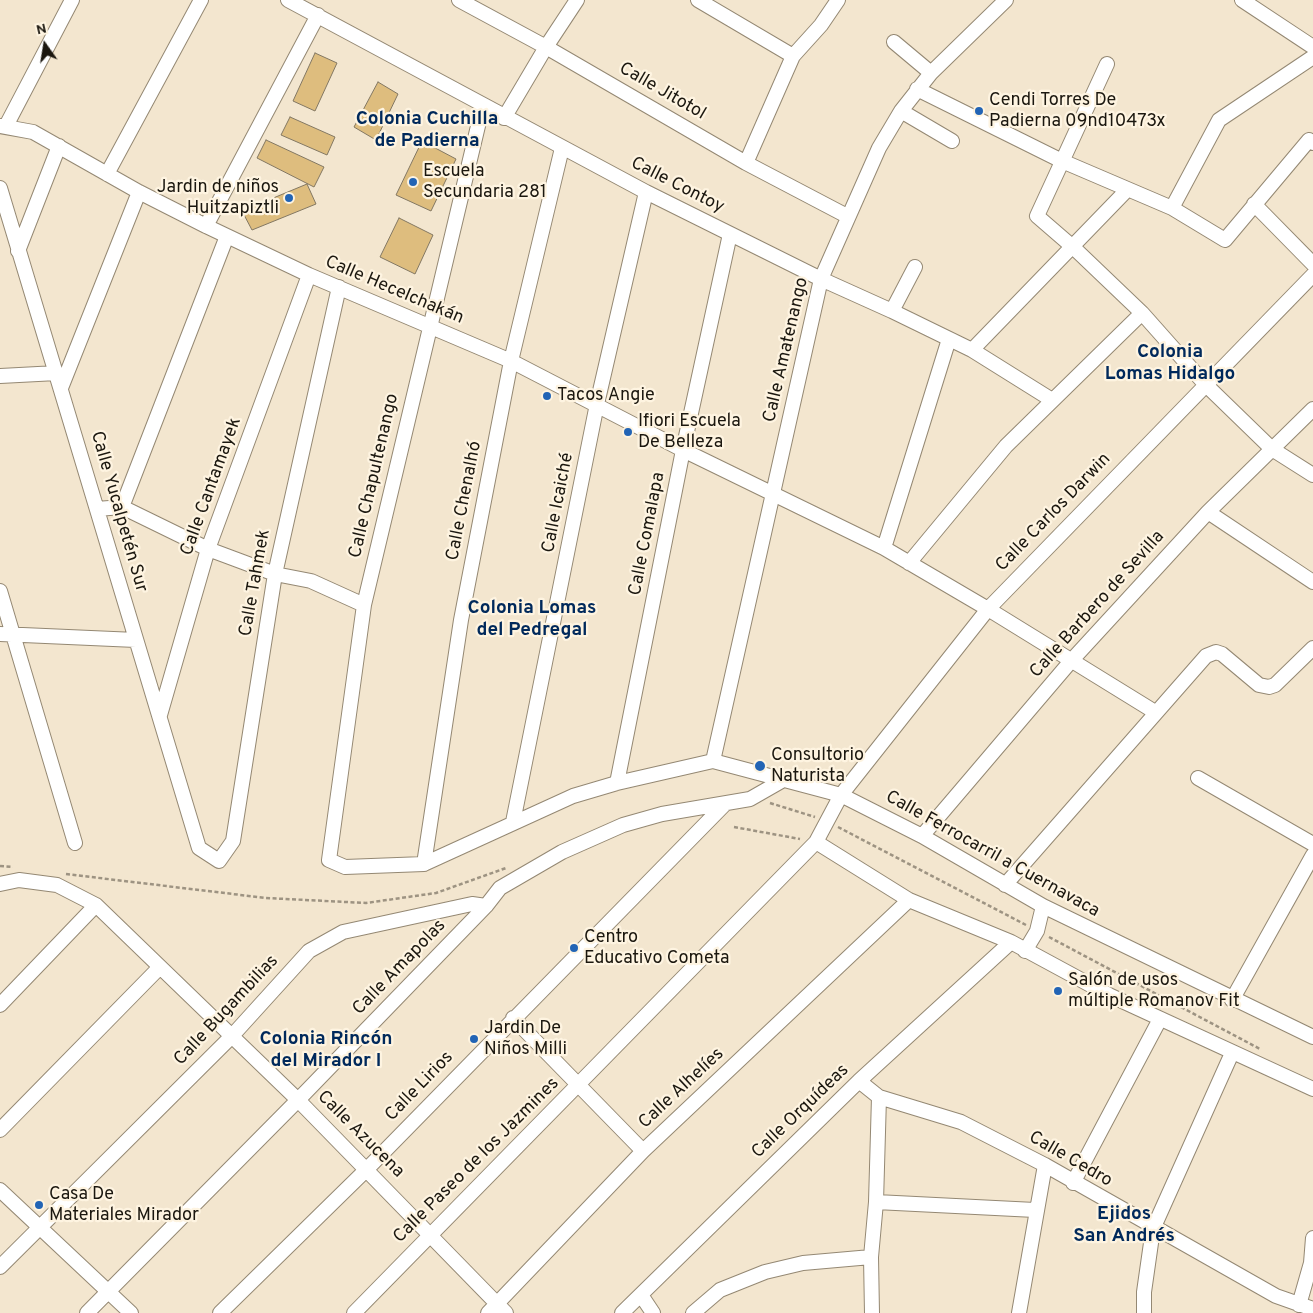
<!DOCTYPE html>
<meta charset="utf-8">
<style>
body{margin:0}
#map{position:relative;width:1313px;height:1313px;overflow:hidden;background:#f3e6cf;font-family:Overpass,sans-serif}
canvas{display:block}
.north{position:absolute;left:20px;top:20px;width:50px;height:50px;-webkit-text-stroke:4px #fef4e1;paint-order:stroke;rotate:347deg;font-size:14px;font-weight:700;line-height:20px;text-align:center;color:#1b170f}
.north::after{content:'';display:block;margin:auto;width:18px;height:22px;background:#1b170f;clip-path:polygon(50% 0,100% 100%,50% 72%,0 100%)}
</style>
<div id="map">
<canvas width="1313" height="1313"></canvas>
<div class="north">N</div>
</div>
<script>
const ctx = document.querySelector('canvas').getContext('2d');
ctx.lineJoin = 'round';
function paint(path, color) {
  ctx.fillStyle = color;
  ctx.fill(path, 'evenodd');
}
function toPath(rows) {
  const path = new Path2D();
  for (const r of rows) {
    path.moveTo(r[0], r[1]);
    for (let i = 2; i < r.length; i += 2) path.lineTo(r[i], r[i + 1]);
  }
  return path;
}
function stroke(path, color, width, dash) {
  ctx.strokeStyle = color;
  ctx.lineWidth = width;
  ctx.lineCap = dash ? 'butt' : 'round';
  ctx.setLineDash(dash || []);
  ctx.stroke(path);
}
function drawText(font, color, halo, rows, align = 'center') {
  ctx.font = font + ' Overpass,sans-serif';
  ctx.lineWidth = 4.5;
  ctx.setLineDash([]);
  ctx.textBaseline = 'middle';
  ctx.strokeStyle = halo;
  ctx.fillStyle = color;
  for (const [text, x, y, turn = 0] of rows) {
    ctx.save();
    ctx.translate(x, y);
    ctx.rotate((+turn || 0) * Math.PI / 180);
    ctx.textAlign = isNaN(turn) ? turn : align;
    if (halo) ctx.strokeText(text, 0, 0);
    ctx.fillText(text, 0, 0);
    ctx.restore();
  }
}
const building = toPath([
 [315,53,337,63,315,111,293,101,315,53],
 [378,82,398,94,376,140,354,127,378,82],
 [290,117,335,137,327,155,281,135,290,117],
 [266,140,324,167,314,187,257,158,266,140],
 [422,141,456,159,431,211,396,195,422,141],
 [307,184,316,204,252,230,242,211,307,184],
 [399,218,433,235,415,274,380,257,399,218]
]);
const path = toPath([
 [770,803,815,817],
 [734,827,800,839],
 [838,827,1026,925],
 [0,866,13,867],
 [66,874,266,898,366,903,436,893,506,868],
 [1049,937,1260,1049]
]);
const minor = toPath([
 [288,0,646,192,821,279,892,311,972,350,1052,400],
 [459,0,546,47,746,163,847,216],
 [698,0,793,56],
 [1242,0,1313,47],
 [894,42,931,73],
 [1107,64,1037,216,1074,248,1142,313,1205,384,1272,449,1313,475],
 [917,89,1062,161,1172,208,1225,240,1309,140,1313,143],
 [483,105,364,605,329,860,345,867,424,864,573,796,617,783,713,761,841,795,922,836,1043,906,1313,1037],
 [901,111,952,141],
 [504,118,546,47,577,0],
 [0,126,33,132,139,192,206,226,309,275,511,361,683,450,884,548,988,609,1155,712],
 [6,126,72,0],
 [746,163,793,56,821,25,838,0],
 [107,174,201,0],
 [0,188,199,848,219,861,233,841,275,574,339,287],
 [1254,204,1313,264],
 [1172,208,1219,120,1313,57],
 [206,226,318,15],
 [18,251,59,146],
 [892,311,915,267],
 [972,350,1127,190],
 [0,376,57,373],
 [61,388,139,192],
 [122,507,227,236],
 [97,509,122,507,208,549,275,574,311,581,364,605],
 [1208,512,1313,582],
 [884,548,949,339],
 [909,563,1006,446,1142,313],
 [0,591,75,843],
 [0,634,136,640],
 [160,715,208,549,309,275],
 [713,761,821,279,879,148,901,111,931,73,1006,0],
 [1198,778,1313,844],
 [617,783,683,450,730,234],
 [513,822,597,404,646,192],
 [922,836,1071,661,1208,512,1313,409],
 [816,842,909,900,1011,942,1109,995,1313,1089],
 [424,864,461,620,511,361,562,148],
 [0,884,19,880,57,885,96,905,298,1100,506,1313],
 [1005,885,1206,656,1216,652,1222,654,1259,685,1269,687,1275,685,1313,648],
 [1025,951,1037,931,1043,906],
 [1232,1000,1313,855],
 [0,1005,96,905],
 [513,1018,643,1151],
 [859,1081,879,1097,961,1122,1045,1165,1276,1296,1313,1309],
 [0,1130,160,967],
 [1073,1183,1160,1019],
 [0,1190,131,1313],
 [876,1202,1035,1210],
 [0,1267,231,1037,309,951,343,932,472,904,486,906],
 [641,1295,653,1313],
 [1299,1305,1311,1263,1313,1238],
 [87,1313,298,1100,486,906,500,888,562,852,623,825,662,814,750,799,785,779],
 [220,1313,367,1169,724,805],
 [354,1313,816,842,841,795,988,609,1313,275],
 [488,1313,643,1151,909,900],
 [622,1313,859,1081,1011,942],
 [693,1313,720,1290,765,1272,803,1263,871,1257],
 [872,1313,871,1257,876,1202,879,1097],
 [1019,1313,1045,1165],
 [1144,1313,1144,1292,1153,1229,1232,1053]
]);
const markers = [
 [979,111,5,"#2264b5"],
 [413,182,5,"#2264b5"],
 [289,198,5,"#2264b5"],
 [547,396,5,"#2264b5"],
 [628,432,5,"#2264b5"],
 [760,766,6,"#2264b5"],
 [574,948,5,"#2264b5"],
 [1058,991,5,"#2264b5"],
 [474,1039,5,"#2264b5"],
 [39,1205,5,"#2264b5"]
];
const streetNames = [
 ["Calle Jitotol",662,92,30],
 ["Calle Contoy",677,186,27],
 ["Calle Hecelchakán",394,291,23],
 ["Calle Amatenango",787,350,-77],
 ["Calle Chapultenango",375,476,-77],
 ["Calle Cantamayek",212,487,-70],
 ["Calle Chenalhó",465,501,-79],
 ["Calle Icaiché",559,503,-79],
 ["Calle Yucalpetén Sur",118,512,74],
 ["Calle Carlos Darwin",1054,513,-46],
 ["Calle Comalapa",648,534,-79],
 ["Calle Tahmek",256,583,-80],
 ["Calle Barbero de Sevilla",1098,605,-48],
 ["Calle Ferrocarril a Cuernavaca",992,855,29],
 ["Calle Amapolas",400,968,-46],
 ["Calle Bugambilias",227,1011,-47],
 ["Calle Lirios",420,1087,-46],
 ["Calle Alhelíes",682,1089,-43],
 ["Calle Orquídeas",801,1112,-44],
 ["Calle Azucena",360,1135,45],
 ["Calle Cedro",1070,1160,30],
 ["Calle Paseo de los Jazmines",477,1161,-45]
];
const poiNames = [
 ["Cendi Torres De",989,101],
 ["Padierna 09nd10473x",989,122],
 ["Escuela",423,172],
 ["Secundaria 281",423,193],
 ["Jardin de niños",279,188,"right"],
 ["Huitzapiztli",279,209,"right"],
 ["Tacos Angie",557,396],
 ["Ifiori Escuela",638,422],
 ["De Belleza",638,443],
 ["Consultorio",771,756],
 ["Naturista",771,777],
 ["Centro",584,938],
 ["Educativo Cometa",584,959],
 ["Salón de usos",1068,981],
 ["múltiple Romanov Fit",1068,1002],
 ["Jardin De",484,1029],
 ["Niños Milli",484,1050],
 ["Casa De",49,1195],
 ["Materiales Mirador",49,1216]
];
const neighbourhoodNames = [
 ["Colonia Cuchilla",427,120],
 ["de Padierna",427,142],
 ["Colonia",1170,353],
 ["Lomas Hidalgo",1170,375],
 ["Colonia Lomas",532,609],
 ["del Pedregal",532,631],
 ["Colonia Rincón",326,1040],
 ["del Mirador I",326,1062],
 ["Ejidos",1124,1215],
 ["San Andrés",1124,1237]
];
paint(building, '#debd7e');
stroke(building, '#827762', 1);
stroke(minor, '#948873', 16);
stroke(path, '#9d9382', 2.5, [4, 2.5]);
stroke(minor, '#fff', 14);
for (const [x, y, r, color] of markers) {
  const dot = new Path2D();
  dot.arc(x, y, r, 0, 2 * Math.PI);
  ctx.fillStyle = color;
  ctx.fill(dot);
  stroke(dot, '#fef4e1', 2);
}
drawText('18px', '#1b170f', '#fef4e1', streetNames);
drawText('18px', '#1b170f', '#fef4e1', poiNames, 'left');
drawText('bold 19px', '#00295b', '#fef4e1', neighbourhoodNames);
</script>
